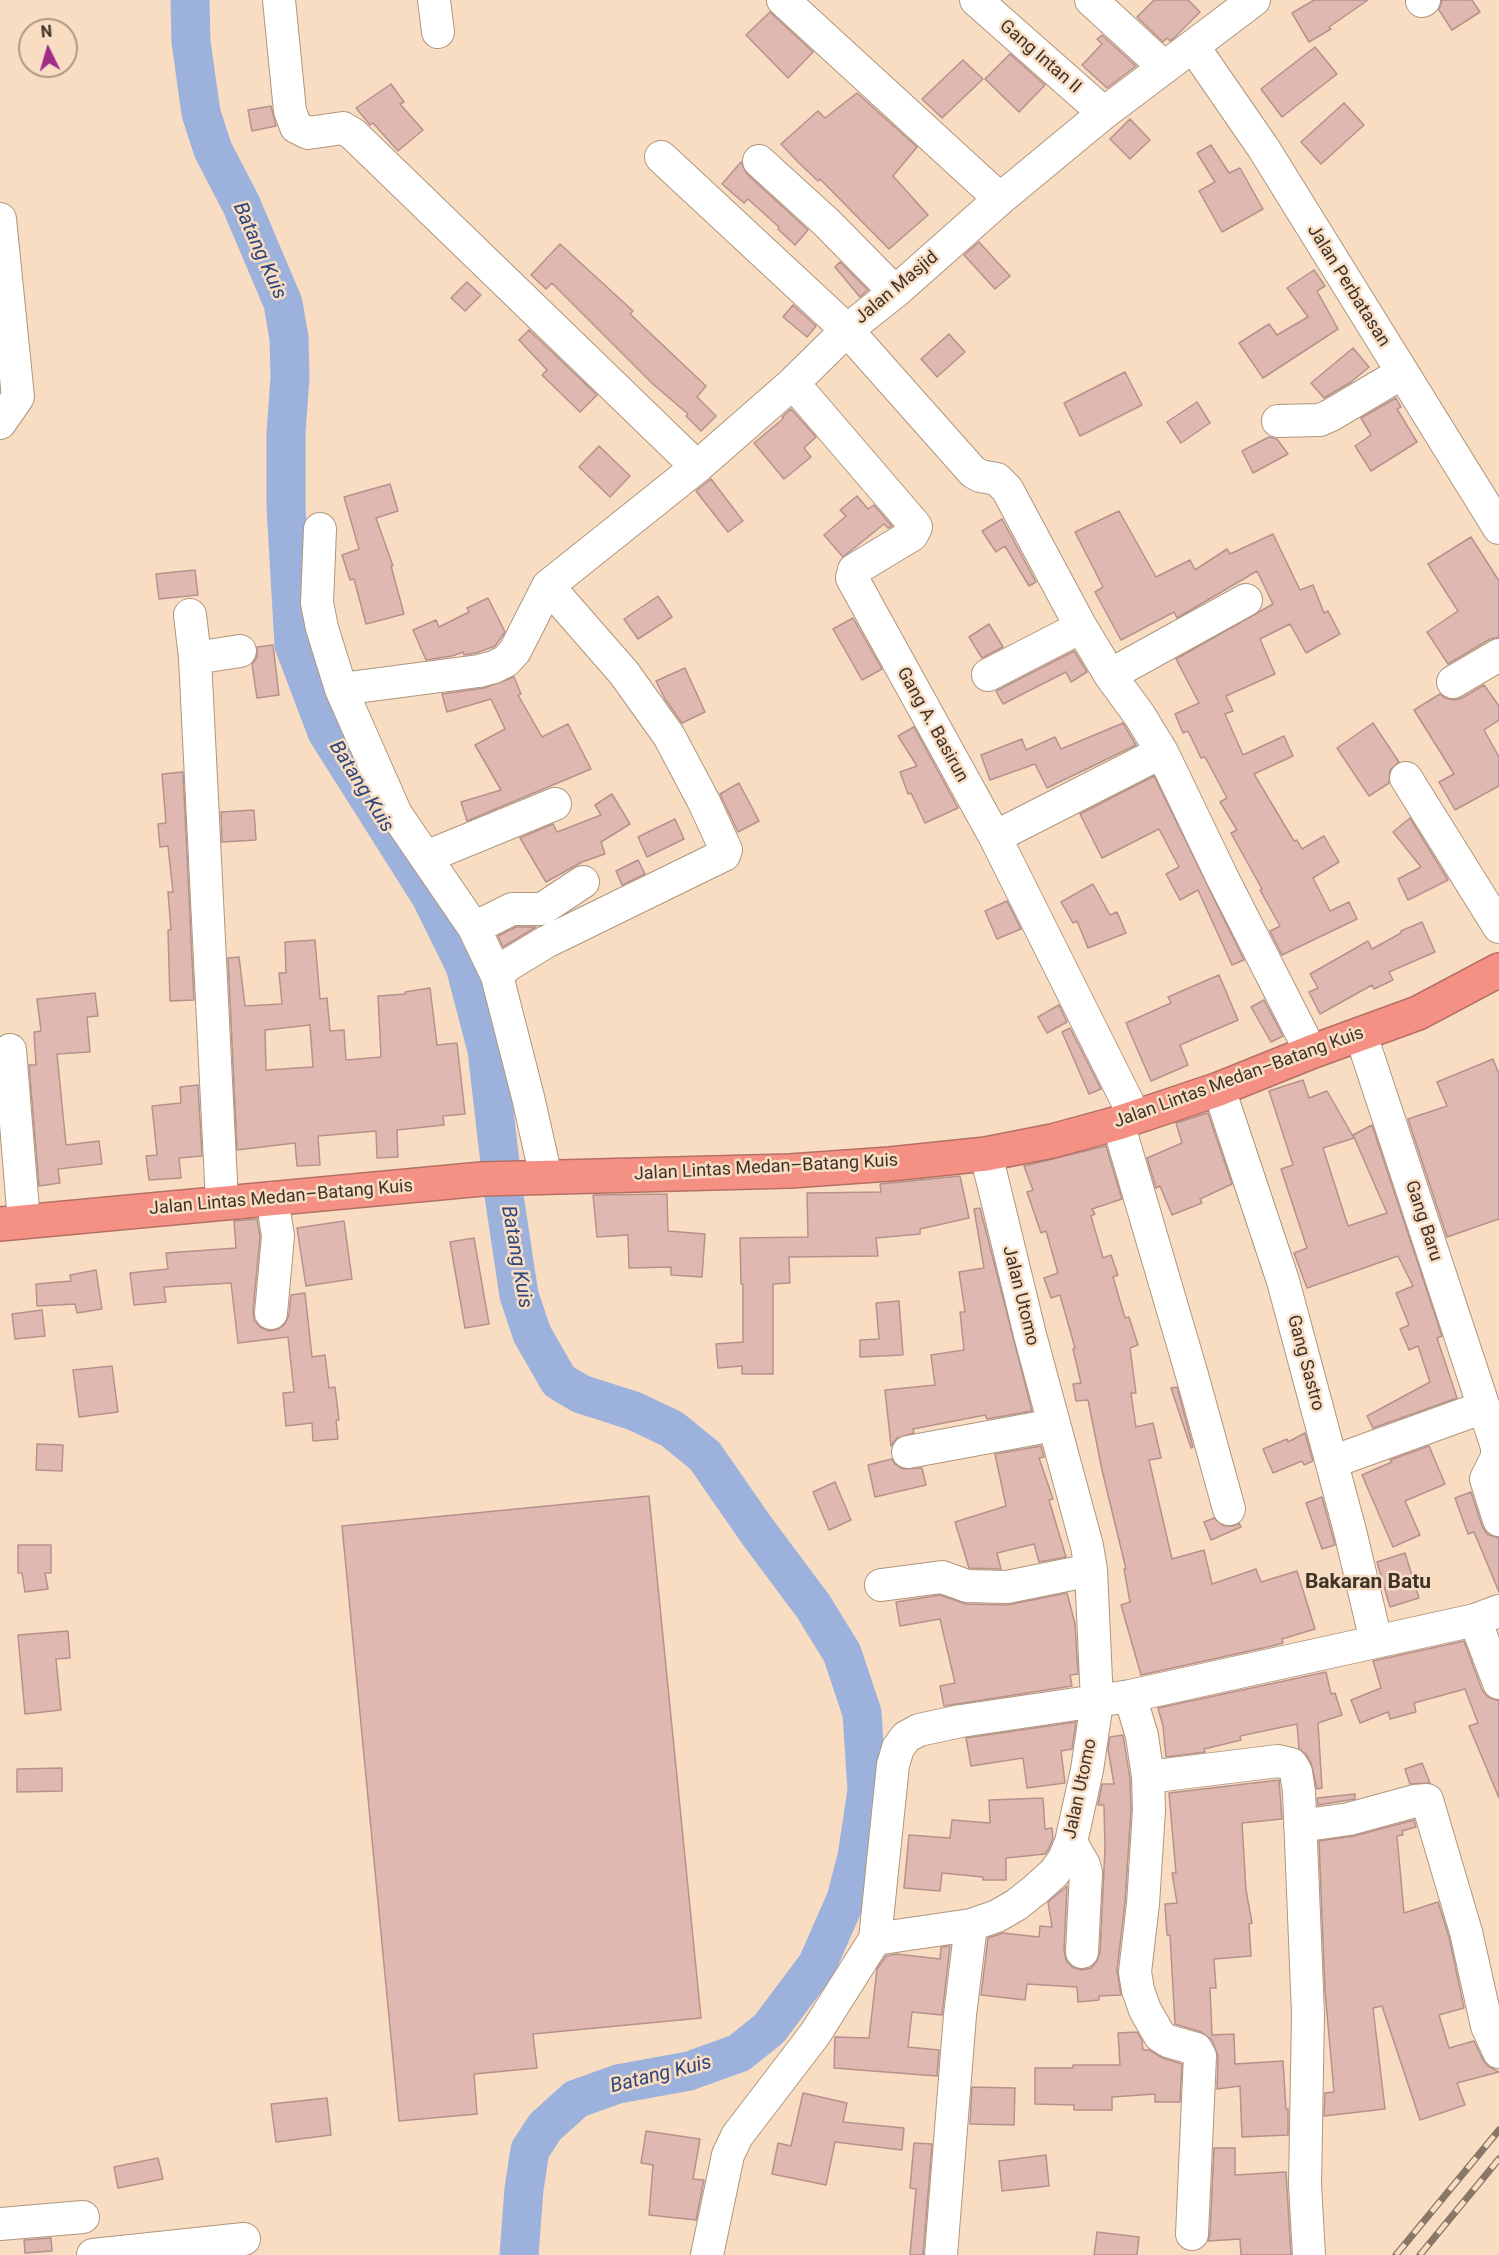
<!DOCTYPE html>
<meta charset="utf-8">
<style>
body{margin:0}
#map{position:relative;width:1499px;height:2255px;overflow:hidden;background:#f8ddc3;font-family:Roboto,sans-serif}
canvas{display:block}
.north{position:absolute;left:18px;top:18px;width:60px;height:60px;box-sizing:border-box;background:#f8ddc3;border:2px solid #ae9985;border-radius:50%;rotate:355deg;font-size:16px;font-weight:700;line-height:24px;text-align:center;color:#3e3329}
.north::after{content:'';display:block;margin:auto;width:21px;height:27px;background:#9e2c89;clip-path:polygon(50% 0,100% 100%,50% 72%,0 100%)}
</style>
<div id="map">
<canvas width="1499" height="2255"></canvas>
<div class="north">N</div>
</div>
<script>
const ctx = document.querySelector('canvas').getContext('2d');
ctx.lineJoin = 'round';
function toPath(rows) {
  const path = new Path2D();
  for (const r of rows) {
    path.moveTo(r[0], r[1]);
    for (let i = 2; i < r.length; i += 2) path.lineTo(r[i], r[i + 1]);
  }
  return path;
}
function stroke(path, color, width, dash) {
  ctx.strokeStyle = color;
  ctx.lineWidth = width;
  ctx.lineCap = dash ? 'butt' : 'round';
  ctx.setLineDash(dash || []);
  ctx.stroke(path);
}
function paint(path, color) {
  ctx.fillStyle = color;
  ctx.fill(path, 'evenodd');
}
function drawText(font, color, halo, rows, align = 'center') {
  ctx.font = font + ' Roboto,sans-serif';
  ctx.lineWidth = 5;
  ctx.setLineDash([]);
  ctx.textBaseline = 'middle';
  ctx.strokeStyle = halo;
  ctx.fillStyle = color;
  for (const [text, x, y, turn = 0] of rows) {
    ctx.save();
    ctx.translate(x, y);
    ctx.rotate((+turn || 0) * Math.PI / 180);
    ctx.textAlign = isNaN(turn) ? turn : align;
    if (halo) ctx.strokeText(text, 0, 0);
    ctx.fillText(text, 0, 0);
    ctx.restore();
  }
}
const river = toPath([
 [190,0,191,42,201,113,213,150,241,204,283,303,289,338,290,378,286,433,286,507,294,645,327,732,430,895,465,966,487,1050,503,1189,519,1295,532,1334,559,1381,581,1394,634,1411,672,1429,705,1456,757,1531,813,1606,842,1653,862,1713,867,1791,857,1857,846,1899,817,1965,769,2029,739,2053,689,2071,618,2084,576,2099,545,2127,530,2150,524,2189,519,2255]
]);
const building = toPath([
 [1154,0,1188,0,1200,12,1175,37,1170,41,1167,38,1163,42,1137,17,1154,0],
 [1314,0,1368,0,1329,27,1331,29,1309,42,1292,13,1314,0],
 [1442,0,1472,0,1480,12,1452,30,1439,10,1442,0],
 [770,12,813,52,788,78,746,35,770,12],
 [1102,35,1136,66,1107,88,1082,65,1102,44,1097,39,1102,35],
 [1315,47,1337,74,1282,117,1261,89,1315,47],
 [1010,54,1045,85,1019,112,985,79,1010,54],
 [963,60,983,79,942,118,922,99,963,60],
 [391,84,404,102,400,104,423,130,398,151,373,123,370,125,356,108,391,84],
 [857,93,917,147,893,176,928,215,889,249,820,179,818,181,799,163,781,144,818,111,825,118,857,93],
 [1344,103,1364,125,1321,164,1301,142,1344,103],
 [271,106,276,126,252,131,248,110,271,106],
 [1130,119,1150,140,1130,159,1110,139,1130,119],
 [1211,145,1229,173,1240,168,1263,209,1222,232,1199,191,1215,182,1197,153,1211,145],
 [741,162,747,174,808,230,795,245,778,229,779,227,748,199,744,203,722,184,741,162],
 [979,242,1010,276,995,289,964,255,979,242],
 [560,244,633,311,630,314,706,386,697,397,716,416,701,431,686,416,688,414,653,384,552,283,546,289,531,275,560,244],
 [840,262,868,290,860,297,835,267,840,262],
 [1314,270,1325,286,1317,291,1338,329,1263,378,1239,343,1269,324,1277,335,1308,317,1287,288,1314,270],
 [467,282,481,295,465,311,451,298,467,282],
 [793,305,816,326,807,337,783,317,793,305],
 [529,330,597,395,580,412,542,375,547,370,519,340,529,330],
 [949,334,965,352,937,377,921,359,949,334],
 [1353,348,1369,367,1351,382,1324,398,1311,383,1353,348],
 [1125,372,1142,405,1080,436,1064,403,1125,372],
 [1396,398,1401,407,1397,409,1417,442,1371,471,1355,446,1371,435,1361,418,1396,398],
 [1197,402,1210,423,1181,443,1167,422,1197,402],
 [791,409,816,437,804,448,811,457,784,479,754,443,784,418,782,417,791,409],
 [1269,437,1277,439,1288,454,1253,473,1242,451,1269,437],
 [599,446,630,476,610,497,579,467,599,446],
 [711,479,743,521,728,532,696,491,711,479],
 [390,484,398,511,376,518,393,566,391,566,404,614,366,624,354,579,350,580,342,555,359,549,344,497,390,484],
 [857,496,868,509,874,505,892,526,888,528,884,524,843,557,824,535,846,516,840,510,857,496],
 [1119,511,1156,577,1190,560,1195,570,1227,549,1230,554,1273,534,1300,590,1313,585,1324,613,1328,611,1340,634,1306,653,1290,624,1260,639,1275,674,1226,696,1233,711,1225,714,1243,755,1284,736,1293,756,1254,774,1294,841,1297,840,1302,849,1324,836,1339,862,1313,878,1330,911,1349,902,1357,919,1282,955,1270,931,1280,926,1260,890,1262,889,1231,833,1237,830,1220,802,1227,798,1205,757,1201,758,1188,731,1183,733,1175,714,1199,703,1176,659,1273,604,1257,571,1177,618,1174,612,1121,640,1095,592,1103,587,1075,532,1119,511],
 [1002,519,1036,582,1029,586,1005,546,996,552,982,531,1002,519],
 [1471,537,1499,581,1499,637,1490,639,1448,664,1427,632,1458,611,1428,564,1471,537],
 [195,570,198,595,159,599,156,574,195,570],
 [658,596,672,617,638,639,624,619,658,596],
 [488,598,505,632,495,646,476,653,464,655,463,652,452,656,426,660,413,630,436,620,439,627,469,612,467,608,488,598],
 [853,618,882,669,862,680,833,629,853,618],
 [989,624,1003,647,982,658,969,637,989,624],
 [273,645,279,695,257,698,252,664,257,657,257,647,273,645],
 [1074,651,1087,672,1071,682,1066,672,1003,704,996,691,1074,651],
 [685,668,705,712,682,723,665,699,656,681,685,668],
 [514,677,521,694,518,695,542,737,568,724,591,769,467,821,461,802,501,790,475,745,505,729,491,699,447,712,442,694,484,688,514,677],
 [1484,685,1499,706,1499,720,1484,730,1499,757,1499,786,1455,810,1439,782,1454,774,1414,710,1440,694,1445,698,1454,700,1462,698,1484,685],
 [1123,723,1136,745,1047,788,1035,764,990,780,981,755,1022,739,1026,750,1055,737,1061,749,1123,723],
 [1373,723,1399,762,1390,770,1389,783,1369,796,1337,748,1373,723],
 [914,727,958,808,925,823,911,793,908,794,900,772,917,766,898,736,914,727],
 [183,772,194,1000,170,1001,168,930,171,930,168,892,173,892,168,846,160,847,158,824,166,823,162,774,183,772],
 [1154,776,1244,960,1232,965,1198,890,1180,900,1166,874,1179,867,1159,829,1102,858,1080,814,1154,776],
 [739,783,759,821,738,832,720,794,739,783],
 [612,794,630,824,601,842,605,854,582,862,546,882,520,838,553,824,557,832,601,815,595,805,612,794],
 [254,810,256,840,222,842,221,812,254,810],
 [1410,818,1448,880,1408,900,1398,879,1421,867,1393,832,1410,818],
 [675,819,684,839,647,857,638,837,675,819],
 [638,860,645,874,622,885,616,871,638,860],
 [1093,884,1110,915,1117,912,1126,933,1088,948,1077,921,1073,923,1061,902,1093,884],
 [1007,901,1021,929,997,939,985,911,1007,901],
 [1422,922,1435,952,1389,972,1393,980,1374,989,1372,985,1320,1014,1309,992,1318,988,1310,974,1368,941,1372,949,1401,933,1401,931,1422,922],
 [516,927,536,927,503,947,498,936,516,927],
 [315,940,320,999,327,998,330,1031,344,1030,346,1060,381,1057,378,996,405,994,405,992,430,988,437,1045,457,1043,465,1114,443,1116,444,1125,397,1130,398,1157,377,1158,376,1131,318,1136,320,1165,297,1166,295,1143,237,1150,228,958,239,957,245,1006,282,1004,279,973,286,973,285,942,315,940],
 [310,1025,313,1067,266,1070,265,1030,310,1025],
 [1219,975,1238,1020,1180,1045,1188,1065,1151,1081,1126,1023,1171,1003,1168,997,1219,975],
 [95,993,98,1016,87,1017,90,1052,57,1054,66,1145,99,1141,102,1164,58,1169,60,1183,39,1186,29,1065,36,1065,34,1032,41,1031,37,999,95,993],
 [1264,1000,1283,1036,1271,1042,1251,1007,1264,1000],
 [1059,1005,1067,1022,1047,1033,1038,1017,1059,1005],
 [1070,1028,1101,1089,1089,1094,1062,1032,1070,1028],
 [1493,1059,1499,1074,1499,1219,1447,1237,1408,1119,1447,1106,1437,1082,1493,1059],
 [1303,1080,1309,1098,1327,1091,1354,1138,1323,1148,1348,1226,1387,1213,1353,1135,1372,1125,1442,1336,1437,1338,1457,1398,1373,1428,1367,1416,1430,1382,1418,1346,1409,1350,1400,1329,1409,1325,1396,1293,1413,1286,1398,1256,1307,1288,1294,1253,1307,1248,1281,1169,1293,1165,1269,1091,1303,1080],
 [198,1085,202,1156,179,1158,181,1178,149,1180,146,1156,157,1155,152,1106,181,1103,180,1087,198,1085],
 [1208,1113,1232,1184,1200,1199,1202,1203,1172,1215,1160,1186,1156,1188,1147,1158,1182,1143,1176,1123,1208,1113],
 [1106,1146,1122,1199,1092,1209,1095,1214,1091,1216,1103,1258,1111,1255,1118,1275,1113,1277,1125,1318,1129,1317,1138,1345,1130,1348,1136,1393,1131,1393,1136,1427,1153,1423,1161,1458,1149,1460,1172,1559,1204,1550,1212,1584,1256,1569,1261,1582,1297,1571,1315,1629,1282,1639,1283,1643,1272,1646,1141,1675,1121,1605,1130,1602,1124,1569,1126,1569,1102,1470,1088,1400,1076,1401,1073,1384,1081,1383,1073,1349,1075,1348,1060,1295,1051,1298,1044,1278,1058,1273,1046,1231,1041,1233,1027,1192,1033,1190,1024,1166,1106,1146],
 [960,1176,969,1218,920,1229,920,1234,876,1238,878,1256,789,1257,790,1283,773,1284,773,1374,742,1374,742,1366,718,1368,716,1344,743,1342,743,1284,741,1284,740,1238,808,1237,807,1193,881,1192,880,1184,960,1176],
 [667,1194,668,1231,705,1234,702,1277,671,1275,671,1267,629,1268,628,1235,597,1237,593,1195,667,1194],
 [980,1208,1032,1411,987,1419,985,1415,913,1429,914,1433,897,1438,891,1446,885,1390,935,1385,931,1355,964,1350,960,1312,965,1312,959,1272,984,1268,974,1209,980,1208],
 [257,1219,260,1237,253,1311,254,1320,260,1327,269,1331,279,1329,285,1324,289,1315,291,1295,305,1293,312,1357,325,1355,329,1388,335,1387,339,1420,336,1420,338,1439,313,1441,312,1423,286,1426,283,1393,294,1392,288,1337,238,1343,231,1283,164,1287,166,1302,134,1305,130,1273,168,1269,166,1253,236,1248,234,1221,257,1219],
 [344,1221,352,1279,306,1286,297,1228,344,1221],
 [474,1238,489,1324,465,1328,450,1242,474,1238],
 [96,1270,102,1309,77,1313,75,1304,37,1306,36,1284,71,1281,70,1275,96,1270],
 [899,1301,903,1355,860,1357,860,1340,879,1339,876,1303,899,1301],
 [42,1310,45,1336,15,1339,12,1314,42,1310],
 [112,1366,118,1412,79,1417,73,1370,112,1366],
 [1177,1387,1193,1447,1191,1448,1171,1388,1177,1387],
 [1305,1433,1313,1461,1304,1465,1302,1461,1273,1473,1263,1449,1287,1439,1288,1442,1305,1433],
 [37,1444,63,1445,62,1471,36,1470,37,1444],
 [1041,1446,1044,1457,1039,1458,1053,1499,1049,1500,1066,1557,1039,1562,1034,1544,997,1553,1001,1569,969,1568,955,1522,1006,1506,995,1454,1041,1446],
 [1429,1446,1445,1484,1405,1501,1420,1535,1393,1547,1362,1475,1392,1462,1390,1460,1429,1446],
 [892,1459,895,1464,903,1469,922,1468,926,1485,875,1497,868,1465,892,1459],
 [835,1482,851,1520,829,1530,813,1492,835,1482],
 [1471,1492,1482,1526,1487,1534,1498,1538,1499,1541,1499,1592,1474,1532,1468,1534,1455,1498,1471,1492],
 [649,1496,701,2018,533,2034,537,2068,474,2074,477,2114,399,2121,342,1526,649,1496],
 [1322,1497,1335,1545,1322,1549,1306,1503,1322,1497],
 [1214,1518,1224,1526,1233,1526,1239,1523,1241,1527,1211,1540,1204,1522,1214,1518],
 [18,1545,51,1545,51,1573,45,1573,48,1589,25,1592,22,1573,18,1573,18,1545],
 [1405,1553,1419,1598,1390,1607,1377,1562,1405,1553],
 [1067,1593,1075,1624,1078,1674,1070,1675,1072,1686,944,1706,940,1686,955,1683,940,1619,900,1626,896,1602,940,1595,966,1604,1007,1605,1067,1593],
 [68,1631,70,1658,56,1659,61,1710,25,1714,18,1635,68,1631],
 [1464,1641,1482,1690,1488,1697,1499,1701,1499,1798,1469,1726,1478,1723,1465,1689,1414,1703,1416,1712,1390,1719,1388,1712,1360,1723,1351,1700,1381,1688,1373,1661,1464,1641],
 [1326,1672,1331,1694,1335,1693,1342,1715,1318,1723,1322,1788,1317,1789,1311,1763,1306,1754,1299,1749,1297,1724,1240,1736,1241,1740,1204,1749,1205,1752,1166,1757,1163,1726,1158,1708,1326,1672],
 [1076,1722,1072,1749,1061,1751,1065,1783,1027,1788,1023,1758,971,1766,966,1738,1076,1722],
 [1123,1735,1130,1779,1131,1810,1125,1902,1117,1970,1121,1995,1099,1996,1099,2000,1078,2002,1077,1987,1027,1984,1025,2000,981,1995,988,1938,1003,1933,1039,1937,1040,1926,1052,1927,1048,1902,1066,1887,1067,1886,1064,1951,1066,1960,1072,1967,1082,1970,1091,1968,1097,1961,1100,1953,1105,1848,1104,1805,1098,1805,1102,1784,1114,1784,1108,1749,1110,1737,1123,1735],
 [1422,1763,1430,1783,1410,1784,1405,1769,1422,1763],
 [62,1768,62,1791,17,1792,17,1769,62,1768],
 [1279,1780,1282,1819,1242,1823,1246,1890,1252,1923,1249,1924,1251,1956,1214,1959,1216,1988,1210,1988,1212,2035,1234,2034,1235,2064,1283,2061,1286,2109,1288,2109,1288,2135,1242,2137,1240,2086,1217,2089,1218,2056,1212,2040,1201,2032,1175,2024,1170,1935,1167,1935,1165,1904,1177,1903,1172,1873,1176,1873,1169,1793,1279,1780],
 [1355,1794,1355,1799,1318,1805,1317,1798,1355,1794],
 [1043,1798,1045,1829,1052,1828,1053,1839,1048,1850,1045,1854,1006,1858,1006,1880,983,1880,983,1877,942,1873,940,1891,904,1888,909,1835,950,1838,952,1820,990,1823,989,1800,1043,1798],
 [1414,1820,1416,1827,1402,1831,1403,1835,1397,1836,1404,1913,1438,1902,1449,1937,1464,2008,1439,2015,1449,2048,1474,2041,1483,2060,1488,2066,1499,2072,1457,2083,1465,2105,1420,2120,1382,2006,1373,2008,1385,2109,1324,2116,1325,2093,1334,2092,1325,1991,1319,1841,1354,1836,1414,1820],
 [950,1946,942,2015,912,2012,908,2047,939,2050,937,2076,834,2068,835,2037,869,2038,877,1969,886,1956,896,1954,940,1959,941,1947,950,1946],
 [1137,2032,1142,2041,1143,2050,1149,2050,1163,2058,1182,2064,1180,2102,1155,2102,1155,2094,1112,2097,1112,2110,1074,2110,1074,2105,1035,2104,1035,2068,1073,2068,1073,2065,1120,2065,1118,2033,1137,2032],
 [972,2087,1015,2088,1014,2125,970,2124,972,2087],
 [803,2093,847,2103,843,2122,904,2128,902,2150,835,2142,826,2185,772,2174,778,2143,791,2146,803,2093],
 [327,2098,331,2135,276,2142,271,2104,327,2098],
 [646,2131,700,2139,693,2179,704,2180,696,2220,649,2215,653,2165,641,2163,646,2131],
 [914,2143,932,2144,923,2255,910,2255,916,2189,910,2188,914,2143],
 [1214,2148,1235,2148,1235,2175,1286,2172,1291,2255,1241,2255,1240,2239,1208,2241,1210,2235,1214,2148],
 [1046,2155,1049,2186,1002,2191,999,2161,1046,2155],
 [158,2158,163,2179,118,2188,114,2167,158,2158],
 [1097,2232,1139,2237,1137,2255,1094,2255,1097,2232],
 [51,2238,52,2251,25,2253,24,2240,51,2238]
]);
const minor = toPath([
 [279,0,290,111,296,127,308,133,343,128,353,134,697,467],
 [434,0,438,32],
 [783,0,1000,199],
 [976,0,1104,113],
 [1091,0,1164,67],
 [1422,1,1424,0],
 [1193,46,1264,149,1499,528],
 [661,157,847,330,973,472,980,476,997,479,1007,489,1081,627,1110,675,1140,716,1162,752,1222,877,1311,1052],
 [759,161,826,222,895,292],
 [0,219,18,397,0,423],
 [793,383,914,524,916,527,912,535,854,570,852,578,995,837,1135,1117],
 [1278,421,1320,420,1331,415,1402,373],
 [320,529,317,603,322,628,341,689,396,814,474,928,497,976,528,1097,546,1177],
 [190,615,195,658,222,1202],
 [195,658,240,651],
 [988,675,1081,627],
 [1110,675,1246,600],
 [1453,682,1499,655],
 [341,689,479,671,494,667,506,661,515,651,548,586,697,467,793,383,847,330,895,292,1000,199,1104,113,1254,0],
 [1406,778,1499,927],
 [995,837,1162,752],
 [426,857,555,804],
 [474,928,512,909,542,909,583,882],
 [497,976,508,965,546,942,724,855,726,850,704,802,669,736,624,673,548,586],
 [1361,1035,1497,1447,1497,1457,1486,1479,1499,1520],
 [10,1050,24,1222],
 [1219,1089,1283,1281,1350,1531,1376,1641],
 [1118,1123,1192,1375,1229,1509],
 [271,1313,278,1236,272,1198],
 [908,1452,1054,1425],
 [1332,1462,1484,1407],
 [881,1585,942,1577,967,1586,1007,1587,1091,1570],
 [1475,1620,1499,1683],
 [1130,1696,1142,1736,1148,1777,1149,1810,1143,1904,1135,1972,1138,1990,1145,2010,1160,2036,1168,2041,1196,2049,1200,2056,1192,2234],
 [1148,1777,1278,1761,1291,1764,1296,1772,1299,1792,1308,2014,1305,2185,1309,2255],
 [1300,1826,1349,1819,1415,1801,1427,1800,1466,1932,1487,2026,1499,2052],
 [1071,1842,1084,1865,1086,1873,1082,1952],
 [875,1939,971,1925,997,1916,1016,1905,1035,1890,1054,1873,1064,1859,1071,1842,1087,1770,1097,1702,1091,1570,1087,1546,1030,1335,986,1154],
 [0,2224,83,2217],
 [93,2255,244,2239],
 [707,2255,728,2155,737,2136,815,2034,875,1939,893,1765,898,1748,906,1737,919,1730,961,1721,1130,1696,1475,1620,1499,1611],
 [941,2255,960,2015,971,1925]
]);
const highway = toPath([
 [0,1224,482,1179,790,1171,890,1164,986,1154,1052,1141,1118,1123,1219,1089,1311,1052,1418,1013,1499,970]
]);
const rail = toPath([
 [1396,2255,1499,2130],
 [1420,2255,1499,2159]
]);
const streetNames = [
 ["Gang Intan II",1040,57,41],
 ["Jalan Perbatasan",1348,286,58],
 ["Jalan Masjid",897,288,-40],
 ["Gang A. Basirun",932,725,61],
 ["Jalan Lintas Medan–Batang Kuis",1239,1078,-20],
 ["Jalan Lintas Medan–Batang Kuis",766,1168,-3],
 ["Jalan Lintas Medan–Batang Kuis",281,1198,-5],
 ["Gang Baru",1423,1221,72],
 ["Jalan Utomo",1020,1296,76],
 ["Gang Sastro",1305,1363,75],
 ["Jalan Utomo",1081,1789,-78]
];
const waterNames = [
 ["Batang Kuis",259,251,66],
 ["Batang Kuis",361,787,58],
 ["Batang Kuis",516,1257,80],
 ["Batang Kuis",661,2075,-14]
];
const quarterNames = [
 ["Bakaran Batu",1368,1583]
];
stroke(river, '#9cb2dc', 39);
paint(building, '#dfb8b2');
stroke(building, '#b7918c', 1.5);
stroke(minor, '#af967d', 34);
stroke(highway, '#b47064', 36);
stroke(minor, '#fff', 32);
stroke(highway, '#f49184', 33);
stroke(rail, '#897767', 7);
stroke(rail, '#f8ddc3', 4.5, [14]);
drawText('18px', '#3e3329', '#f8ddc3', streetNames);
drawText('italic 20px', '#2c467b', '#f8ddc3', waterNames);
drawText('bold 21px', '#3e3329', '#f8ddc3', quarterNames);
</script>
